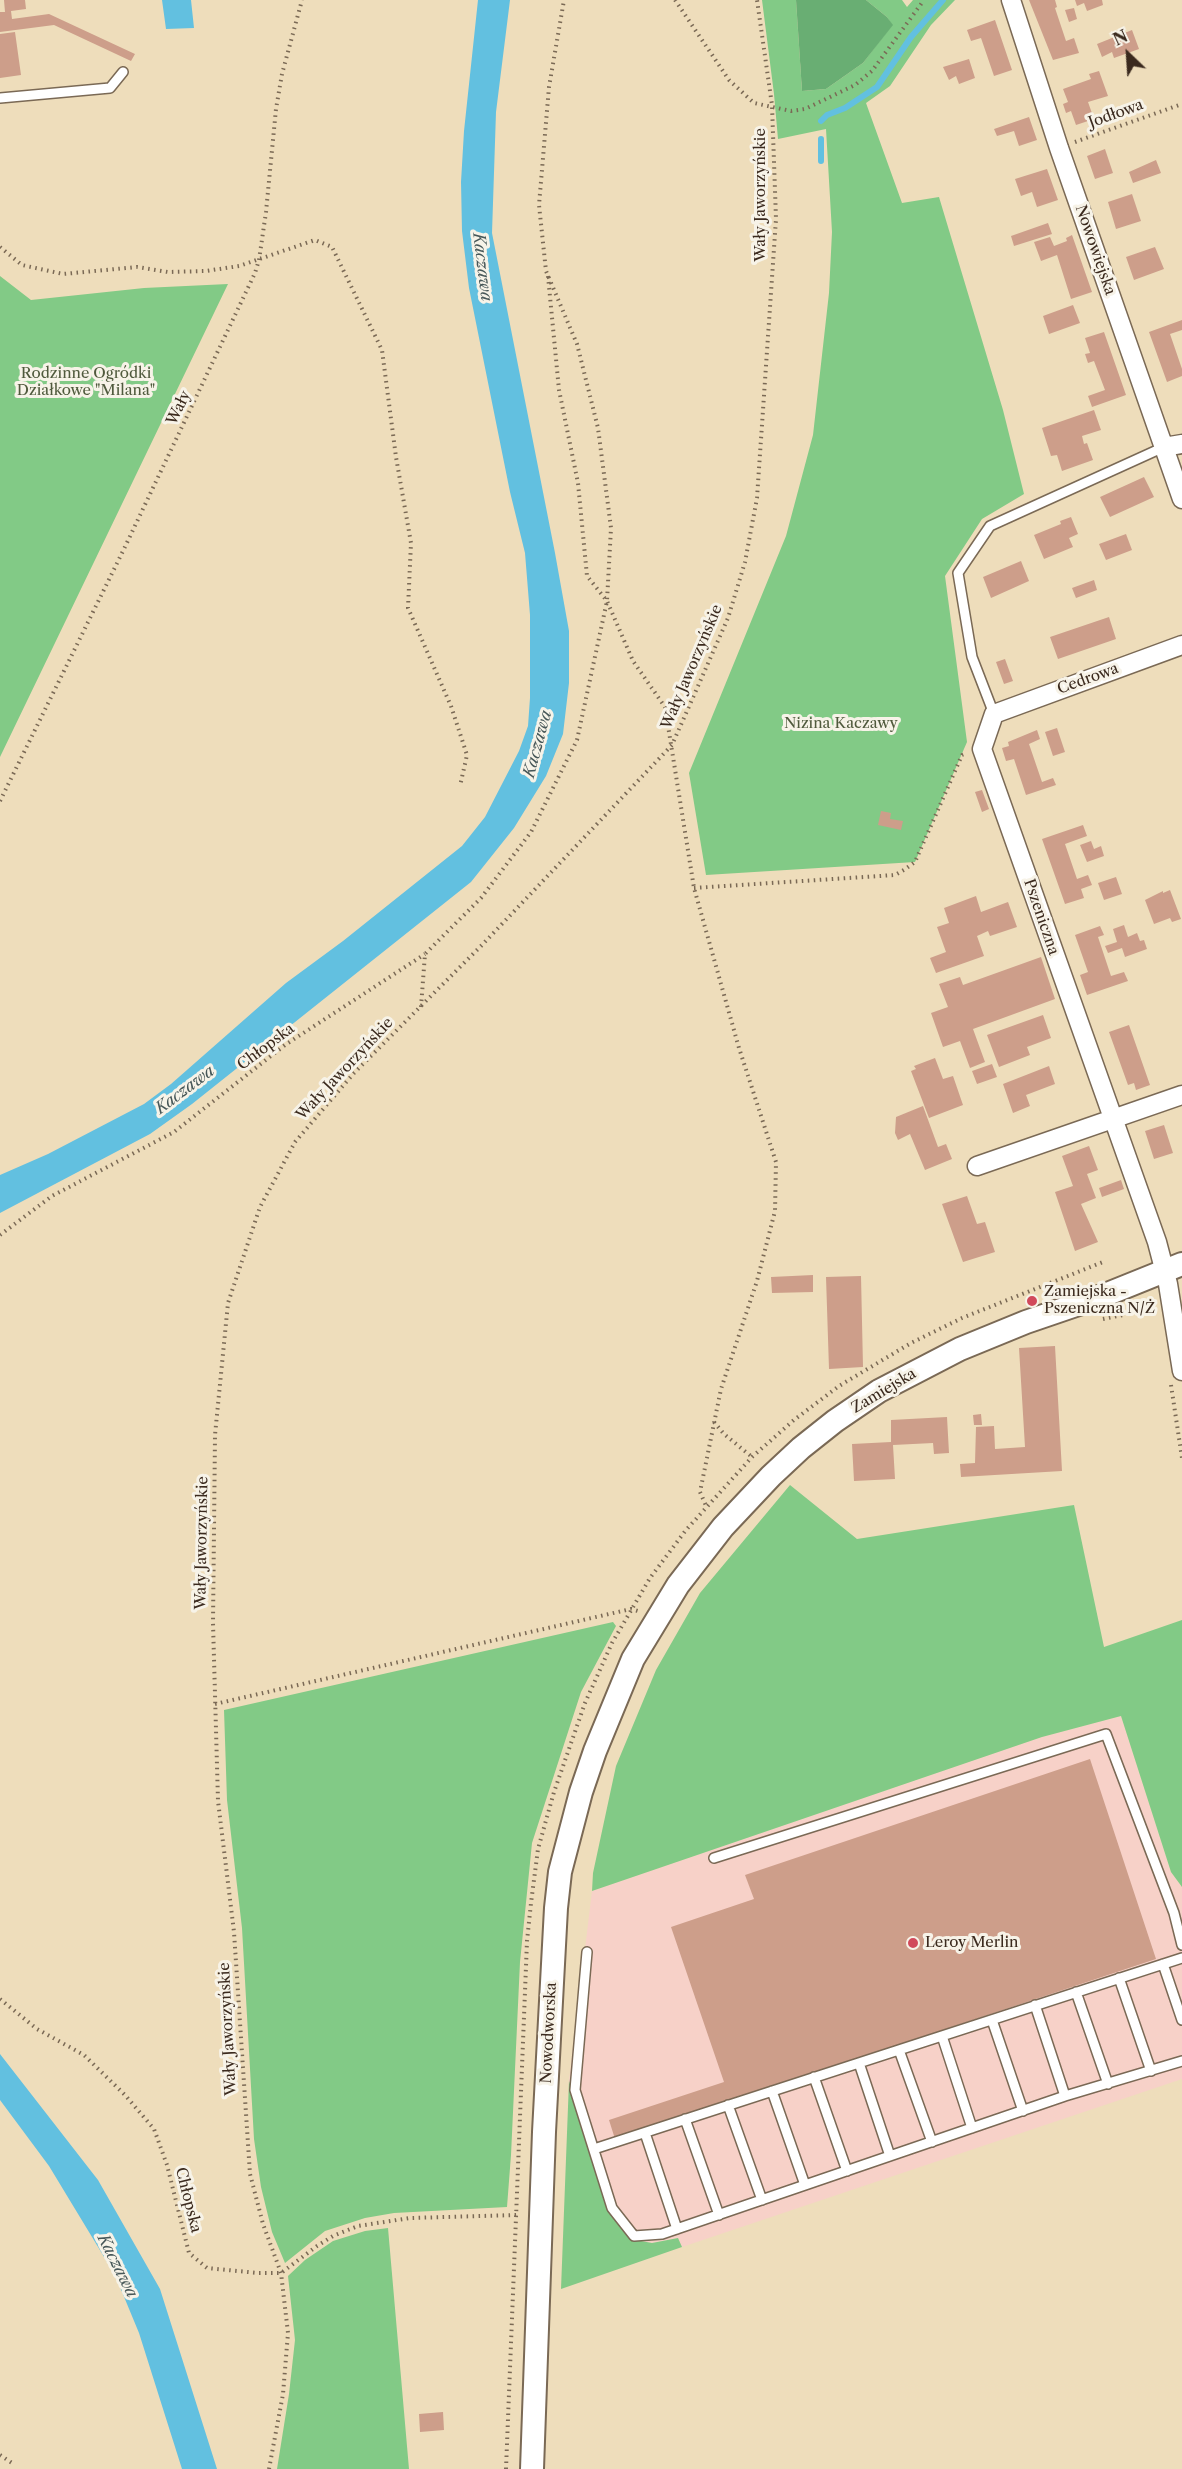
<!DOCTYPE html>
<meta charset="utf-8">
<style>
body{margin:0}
#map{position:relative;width:1182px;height:2469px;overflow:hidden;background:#edb;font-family:"Libre Caslon Text",serif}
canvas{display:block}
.north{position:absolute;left:1098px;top:24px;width:60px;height:60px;-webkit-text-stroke:4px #f7f3e8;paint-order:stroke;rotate:335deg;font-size:16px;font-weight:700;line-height:24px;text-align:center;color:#3b2a1e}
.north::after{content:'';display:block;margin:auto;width:21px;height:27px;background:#3b2a1e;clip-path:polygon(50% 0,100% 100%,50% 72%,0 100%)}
</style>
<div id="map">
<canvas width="1182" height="2469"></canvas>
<div class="north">N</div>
</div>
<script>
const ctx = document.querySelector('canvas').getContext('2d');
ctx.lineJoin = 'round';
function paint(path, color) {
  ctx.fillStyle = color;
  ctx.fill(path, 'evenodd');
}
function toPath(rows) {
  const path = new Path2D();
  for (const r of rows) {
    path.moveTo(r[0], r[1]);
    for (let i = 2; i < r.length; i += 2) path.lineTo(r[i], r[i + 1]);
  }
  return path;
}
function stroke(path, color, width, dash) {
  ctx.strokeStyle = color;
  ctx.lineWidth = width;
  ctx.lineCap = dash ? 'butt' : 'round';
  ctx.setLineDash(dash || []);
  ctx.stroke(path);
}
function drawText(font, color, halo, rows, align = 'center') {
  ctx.font = font + ' "Libre Caslon Text",serif';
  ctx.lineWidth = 6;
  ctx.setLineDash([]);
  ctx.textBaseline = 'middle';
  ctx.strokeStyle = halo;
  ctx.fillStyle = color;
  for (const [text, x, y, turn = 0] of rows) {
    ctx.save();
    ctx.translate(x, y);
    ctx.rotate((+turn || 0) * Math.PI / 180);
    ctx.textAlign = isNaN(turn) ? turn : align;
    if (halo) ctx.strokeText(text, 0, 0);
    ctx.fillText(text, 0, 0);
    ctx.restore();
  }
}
const built = toPath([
 [1121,1716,1171,1872,1182,1887,1182,2079,682,2247,678,2238,652,2243,630,2239,609,2210,569,2081,592,1891,1042,1737]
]);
const green = toPath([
 [762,0,796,0,802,91,826,89,863,63,892,25,887,17,866,0,902,0,907,7,913,0,955,0,931,25,890,86,866,103,902,203,939,197,1003,410,1024,494,982,519,945,576,967,742,915,862,706,875,689,773,786,536,813,435,829,293,832,232,826,129,778,139,774,94],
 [0,276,31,300,144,288,228,284,0,757],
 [790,1485,857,1539,1074,1505,1104,1647,1182,1620,1182,1887,1171,1872,1121,1716,1042,1737,592,1891,593,1873,616,1766,656,1670,700,1593],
 [613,1622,616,1626,581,1692,532,1843,520,1962,511,2155,507,2207,394,2213,365,2218,325,2231,285,2263,272,2232,261,2187,254,2139,242,1928,227,1800,224,1710],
 [569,2081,609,2210,630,2239,652,2243,678,2238,682,2247,561,2289],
 [388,2228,409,2469,277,2469,289,2394,295,2340,288,2276,305,2260,333,2241,365,2231]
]);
const forest = toPath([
 [796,0,866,0,887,17,893,25,863,63,826,89,802,91]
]);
const water = toPath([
 [162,0,191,0,194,28,166,29],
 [478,0,510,0,496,112,492,233,555,553,569,631,569,683,563,734,546,776,514,828,471,882,192,1104,150,1134,0,1213,0,1175,48,1154,144,1104,171,1084,286,983,343,941,462,846,485,817,519,751,528,726,530,698,530,615,525,553,510,492,469,288,462,231,461,182,464,131],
 [0,2054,98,2180,160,2289,217,2469,182,2469,139,2333,115,2275,49,2166,0,2100]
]);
const stream = toPath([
 [821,121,827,115,845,108,877,87,911,37,943,0],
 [821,139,821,161]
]);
const building = toPath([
 [4,0,25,0,26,9,11,11,12,19,49,14,135,54,131,61,54,25,0,32,0,12,5,12],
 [1029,0,1055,0,1057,7,1055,8,1066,41,1074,38,1079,53,1053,60],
 [1075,0,1102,0,1103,5,1087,11,1084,3,1077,6],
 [1074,8,1077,19,1069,22,1065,10],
 [995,20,1012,70,994,76,981,38,971,41,967,30],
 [1132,30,1139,49,1114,58,1112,52,1102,57,1097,44],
 [15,32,21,75,0,78,0,34],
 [969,59,975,78,959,84,956,76,949,80,943,67],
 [1099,71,1108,96,1088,102,1094,119,1076,125,1071,111,1066,113,1063,104,1068,102,1063,89,1091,79,1089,74],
 [1029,117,1037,140,1019,146,1014,131,997,136,994,129],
 [1105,149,1113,173,1095,179,1087,156],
 [1156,160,1161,173,1133,183,1129,172],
 [1047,169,1058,200,1037,207,1032,192,1021,196,1015,179],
 [1132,194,1141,221,1116,229,1108,202],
 [1048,223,1052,234,1014,246,1011,236],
 [1072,235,1092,292,1071,299,1057,255,1041,261,1034,242,1050,237,1054,246,1067,241,1066,238],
 [1155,247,1164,269,1134,280,1126,257],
 [1073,305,1080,323,1049,334,1043,316],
 [1182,320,1182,330,1170,334,1182,369,1182,376,1167,382,1149,332],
 [1104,332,1126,395,1092,407,1088,396,1105,390,1094,361,1088,363,1085,354,1090,353,1085,338],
 [1094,410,1101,430,1082,436,1084,444,1087,443,1093,460,1062,471,1057,455,1051,456,1042,428],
 [1144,477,1154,497,1110,517,1100,497],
 [1071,517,1078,534,1069,538,1073,547,1044,559,1034,535,1061,524,1060,521],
 [1126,534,1132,550,1106,560,1099,544],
 [1021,561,1029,581,991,598,983,577],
 [1094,580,1097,590,1076,598,1072,588],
 [1109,617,1116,639,1058,659,1050,637],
 [1005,659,1013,681,1004,684,996,662],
 [1057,728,1065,752,1053,756,1045,732],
 [1037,730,1040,739,1029,744,1042,782,1053,778,1056,785,1026,795,1014,759,1006,761,1002,748,1009,746,1008,742],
 [982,790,989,809,982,812,975,792],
 [881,811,891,813,890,819,903,821,901,830,878,825],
 [1083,825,1087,836,1065,844,1077,879,1088,875,1092,885,1081,889,1084,898,1065,904,1042,839],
 [1091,841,1094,849,1101,846,1104,856,1087,862,1080,845],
 [1116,877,1122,894,1104,900,1098,883],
 [1170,890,1181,919,1172,922,1170,918,1154,924,1145,900,1163,891,1163,893],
 [976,896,981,912,1008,902,1017,927,990,936,988,931,977,936,984,956,936,973,930,958,946,952,937,927,949,923,944,908],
 [1124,925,1128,937,1137,933,1140,941,1144,940,1147,949,1125,957,1122,948,1108,953,1105,946,1117,942,1113,929],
 [1100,926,1104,935,1098,937,1111,976,1124,972,1128,981,1087,995,1080,975,1088,972,1075,935],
 [1041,957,1055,999,973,1029,985,1062,970,1068,960,1041,943,1047,931,1013,948,1007,939,984,960,977,963,985],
 [1043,1015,1051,1038,1027,1047,1030,1055,999,1067,987,1035],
 [1129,1025,1150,1085,1136,1090,1134,1083,1128,1085,1109,1032],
 [935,1058,943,1079,953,1076,963,1105,929,1118,911,1071,916,1069,914,1066],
 [992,1064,997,1077,977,1084,972,1071],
 [1049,1066,1055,1084,1026,1095,1030,1106,1013,1113,1003,1084],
 [923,1106,938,1147,946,1144,952,1159,925,1170,910,1134,898,1140,895,1133,896,1117],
 [1164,1125,1173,1153,1154,1159,1145,1131],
 [1089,1146,1098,1170,1087,1174,1096,1198,1081,1204,1098,1242,1075,1251,1055,1192,1073,1186,1062,1156],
 [1121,1180,1124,1189,1102,1197,1099,1188],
 [967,1196,977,1224,985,1222,995,1252,963,1262,942,1204],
 [813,1275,813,1292,772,1293,771,1277],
 [861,1276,863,1367,829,1369,826,1277],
 [1055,1346,1062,1471,961,1477,960,1464,975,1463,976,1427,994,1426,995,1449,1025,1447,1019,1348],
 [981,1414,982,1425,974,1425,973,1415],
 [947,1417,949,1453,934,1454,933,1443,893,1445,895,1479,854,1481,852,1444,891,1442,891,1420],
 [1090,1759,1156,1959,615,2139,609,2120,724,2082,671,1927,754,1899,745,1875],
 [443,2412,444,2430,420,2432,419,2414]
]);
const path = toPath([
 [675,0,729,80,754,103,791,111,805,109,855,85,872,71,924,0],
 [1075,142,1182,104],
 [0,247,22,265,63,274,137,267,168,272,206,271,239,266,315,240,332,247,382,350,396,457,411,543,408,608,451,706,467,755,460,786],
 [548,276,559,390,578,483,587,576,607,601,633,661,665,707,694,888,739,1048,776,1162,775,1211,757,1281,721,1389,700,1492,707,1508],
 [0,801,123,551,255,273,259,260,266,212,276,109,282,74,302,0],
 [694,888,895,875,904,870,915,862,962,755,967,753],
 [421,1007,425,954,481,898,531,832,577,740,607,601,611,528,598,428,577,344,546,271,539,205,549,87,564,0],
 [0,1235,52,1196,174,1132,285,1045,425,954],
 [1103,1319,1123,1315],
 [1171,1385,1182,1458],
 [714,1422,724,1434,752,1457],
 [215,1704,631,1609,641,1612],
 [0,1999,37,2029,84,2055,125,2095,154,2129,167,2165,189,2253,207,2268,258,2273,281,2273,317,2246,333,2236,358,2226,410,2218,517,2215],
 [0,2455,12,2463],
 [269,2469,283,2394,288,2333,281,2273,263,2224,250,2174,234,1932,218,1801,213,1623,215,1435,228,1303,260,1207,295,1142,354,1073,482,945,672,745,728,618,745,562,757,498,776,219,772,105,757,0],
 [506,2469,527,1941,531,1903,538,1849,554,1792,585,1703,612,1643,650,1578,686,1530,752,1457,794,1420,839,1386,911,1343,962,1318,1103,1262]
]);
const service = toPath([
 [0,98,110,88,123,72],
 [994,714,972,657,958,573,990,526,1164,447],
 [714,1858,1106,1734,1174,1913,1182,1945],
 [587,1952,575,2090,612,2208,634,2236,662,2234,1065,2096,1182,2061],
 [1163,1964,1182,2020],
 [1119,1978,1151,2071],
 [1076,1992,1108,2084],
 [1035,2005,1065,2096],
 [992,2020,1023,2111],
 [942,2036,972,2128],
 [899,2050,932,2142],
 [859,2063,890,2156],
 [814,2077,847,2171],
 [772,2091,805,2185],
 [728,2105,762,2200],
 [685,2119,719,2215],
 [645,2133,677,2229],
 [594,2149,1182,1958]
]);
const minor = toPath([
 [1011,0,1059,148,1182,499],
 [1164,447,1182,444],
 [1182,645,994,714,982,749,1157,1242,1168,1284,1182,1371],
 [977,1166,1182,1095]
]);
const tertiary = toPath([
 [532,2469,544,2132,556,1908,560,1872,581,1792,595,1751,633,1659,678,1585,723,1527,771,1476,801,1448,835,1421,879,1391,960,1349,1026,1322,1105,1295,1182,1264]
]);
const markers = [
 [1032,1301,6,"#d1495b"],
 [913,1943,6,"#d1495b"]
];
const streetNames = [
 ["Jodłowa",1116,114,-20],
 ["Wały Jaworzyńskie",761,195,-90],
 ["Nowowiejska",1095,250,71],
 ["Wały",179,408,-64],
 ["Wały Jaworzyńskie",692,667,-67],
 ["Cedrowa",1088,679,-20],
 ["Pszeniczna",1041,917,71],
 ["Chłopska",266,1047,-37],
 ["Wały Jaworzyńskie",345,1069,-47],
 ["Zamiejska",884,1391,-31],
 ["Wały Jaworzyńskie",202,1543,-89],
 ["Wały Jaworzyńskie",228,2029,-93],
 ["Nowodworska",549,2033,-87],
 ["Chłopska",188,2200,76]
];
const parkNames = [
 ["Rodzinne Ogródki",86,374],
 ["Działkowe \"Milana\"",86,391],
 ["Nizina Kaczawy",841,724]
];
const poiNames = [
 ["Zamiejska -",1044,1292],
 ["Pszeniczna N/Ż",1044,1309],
 ["Leroy Merlin",925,1943]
];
const waterNames = [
 ["Kaczawa",482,267,83],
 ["Kaczawa",538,744,-75],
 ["Kaczawa",185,1090,-37],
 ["Kaczawa",117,2266,63]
];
paint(built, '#f7d1c8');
paint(green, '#82ca86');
paint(forest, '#69ae73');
paint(water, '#62c0e0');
stroke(stream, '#62c0e0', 6);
paint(building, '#cd9e8a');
stroke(service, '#7a6955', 12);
stroke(minor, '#7a6955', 21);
stroke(tertiary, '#7a6955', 26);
stroke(path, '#7a6955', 4, [1.5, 4.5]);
stroke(service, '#fff', 9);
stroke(minor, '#fff', 18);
stroke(tertiary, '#fff', 22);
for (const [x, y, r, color] of markers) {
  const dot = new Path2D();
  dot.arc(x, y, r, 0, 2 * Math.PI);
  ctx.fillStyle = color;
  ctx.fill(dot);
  stroke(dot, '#f7f3e8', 2);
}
drawText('15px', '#3b2a1e', '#f7f3e8', streetNames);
drawText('15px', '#505a3d', '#f7f3e8', parkNames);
drawText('15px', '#3b2a1e', '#f7f3e8', poiNames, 'left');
drawText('italic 16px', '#475758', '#f7f3e8', waterNames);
</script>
